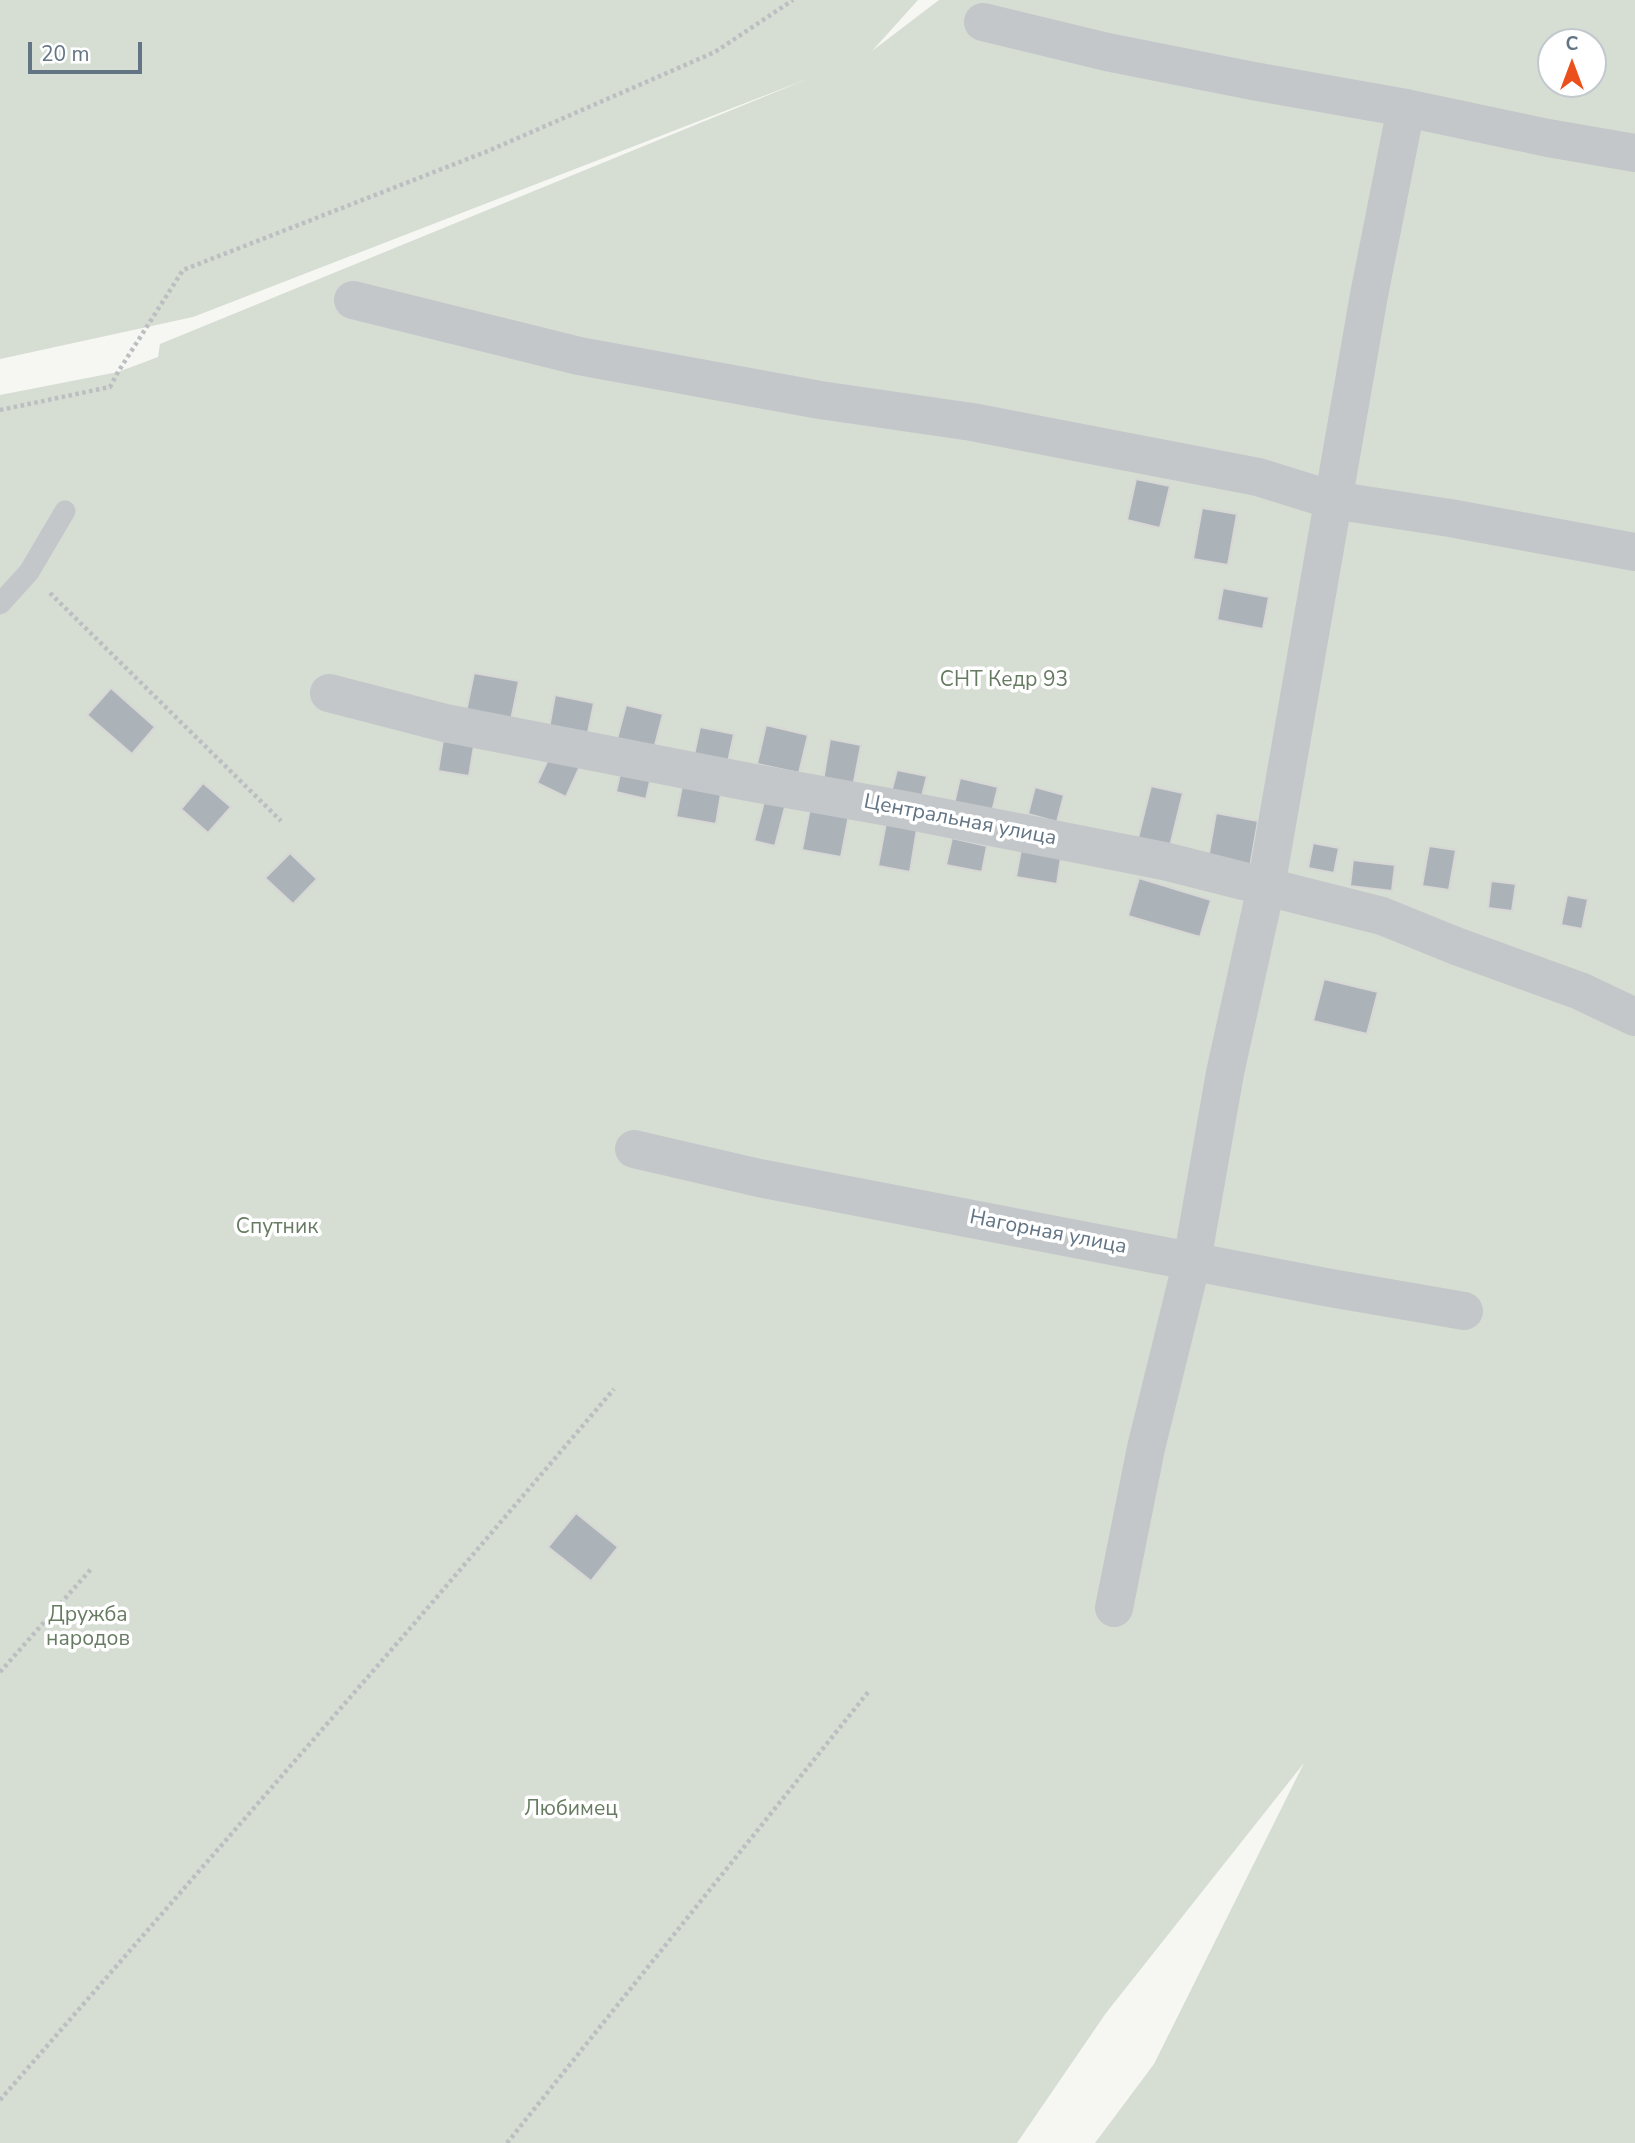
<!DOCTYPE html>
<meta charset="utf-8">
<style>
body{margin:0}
#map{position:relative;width:1635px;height:2143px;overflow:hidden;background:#f6f6f2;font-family:"Nunito Sans",sans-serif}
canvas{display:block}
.north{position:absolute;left:1537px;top:28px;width:70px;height:70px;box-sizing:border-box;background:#fff;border:2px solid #c1c8ce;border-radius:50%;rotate:0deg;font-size:19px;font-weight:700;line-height:28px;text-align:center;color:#637584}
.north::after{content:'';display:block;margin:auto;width:24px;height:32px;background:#eb4f1c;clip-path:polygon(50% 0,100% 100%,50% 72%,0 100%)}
.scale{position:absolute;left:28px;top:42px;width:114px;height:32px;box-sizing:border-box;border:4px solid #637584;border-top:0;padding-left:9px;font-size:21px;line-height:24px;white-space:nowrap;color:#637584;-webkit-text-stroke:5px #fff;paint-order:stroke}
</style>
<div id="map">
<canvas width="1635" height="2143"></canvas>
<div class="north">С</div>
<div class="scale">20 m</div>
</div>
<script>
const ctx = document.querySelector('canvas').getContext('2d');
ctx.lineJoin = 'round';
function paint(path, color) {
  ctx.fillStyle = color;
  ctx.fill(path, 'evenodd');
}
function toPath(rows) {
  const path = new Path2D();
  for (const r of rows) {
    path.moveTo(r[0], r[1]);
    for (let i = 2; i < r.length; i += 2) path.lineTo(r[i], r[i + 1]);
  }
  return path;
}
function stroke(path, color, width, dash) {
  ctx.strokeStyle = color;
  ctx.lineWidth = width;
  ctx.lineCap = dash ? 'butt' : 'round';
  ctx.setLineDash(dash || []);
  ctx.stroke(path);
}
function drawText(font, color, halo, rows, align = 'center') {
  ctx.font = font + ' "Nunito Sans",sans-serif';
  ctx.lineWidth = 7;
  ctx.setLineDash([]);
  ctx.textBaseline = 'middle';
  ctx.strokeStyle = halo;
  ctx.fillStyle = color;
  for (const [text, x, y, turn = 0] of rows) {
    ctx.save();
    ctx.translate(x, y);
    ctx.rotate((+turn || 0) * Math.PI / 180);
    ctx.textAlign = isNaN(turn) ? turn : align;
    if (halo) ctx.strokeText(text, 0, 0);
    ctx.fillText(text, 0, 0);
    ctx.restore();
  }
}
const green = toPath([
 [0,0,918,0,872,51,939,0,1635,0,1635,2143,1095,2143,1154,2064,1304,1763,1106,2013,1017,2143,0,2143,0,395,118,372,158,357,160,344,810,78,193,317,0,359],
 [1551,42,1593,42,1593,84,1551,84]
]);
const building = toPath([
 [1136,479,1170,486,1160,528,1127,520,1136,479],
 [1202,508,1237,514,1228,565,1193,559,1202,508],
 [1223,588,1269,597,1263,629,1217,620,1223,588],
 [474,673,519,681,510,725,465,717,474,673],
 [111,688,155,727,132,754,87,715,111,688],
 [555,695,594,703,586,742,548,734,555,695],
 [626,705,663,714,654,749,617,739,626,705],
 [766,725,808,735,799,773,757,764,766,725],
 [700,727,734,734,728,762,694,755,700,727],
 [444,734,475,740,469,776,438,771,444,734],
 [830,739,861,745,853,787,823,781,830,739],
 [552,751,581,764,566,797,537,783,552,751],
 [621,770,651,777,646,799,616,792,621,770],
 [897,770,927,776,921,800,891,793,897,770],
 [960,778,998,787,992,812,954,804,960,778],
 [683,781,722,788,716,824,676,817,683,781],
 [203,783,231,807,208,833,181,809,203,783],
 [1151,786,1183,793,1170,846,1138,838,1151,786],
 [1035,787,1064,795,1057,822,1028,814,1035,787],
 [765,798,786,803,775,846,754,841,765,798],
 [810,808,849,815,841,857,802,850,810,808],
 [1216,813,1258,821,1250,867,1208,859,1216,813],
 [886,823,917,829,910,872,878,866,886,823],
 [952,838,987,846,982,872,946,865,952,838],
 [1313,843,1339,848,1334,873,1308,868,1313,843],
 [1429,846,1456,850,1449,890,1422,886,1429,846],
 [1021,850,1061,857,1057,884,1016,877,1021,850],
 [290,853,317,879,293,904,265,878,290,853],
 [1353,860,1395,865,1392,891,1350,886,1353,860],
 [1139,878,1211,900,1200,937,1128,916,1139,878],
 [1491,881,1516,884,1512,911,1488,908,1491,881],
 [1567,895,1588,899,1582,929,1561,925,1567,895],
 [1324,979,1378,992,1367,1034,1313,1021,1324,979],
 [576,1513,618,1547,591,1581,548,1547,576,1513]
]);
const path = toPath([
 [0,410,110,387,118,372,183,270,488,151,715,52,793,0],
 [50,593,281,821],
 [0,1672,92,1568],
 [0,2100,413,1625,614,1389],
 [507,2143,869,1691]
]);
const service = toPath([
 [0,604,29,572,65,511]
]);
const minor = toPath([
 [983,22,1107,52,1253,81,1406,108,1548,138,1635,153],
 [353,300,579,356,820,400,972,422,1258,477,1332,500,1450,518,1635,552],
 [329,693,445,723,754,783,905,810,1164,861,1382,916,1456,946,1580,991,1635,1017],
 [634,1149,759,1178,1325,1287,1464,1311],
 [1114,1608,1146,1448,1192,1261,1225,1073,1266,887,1369,295,1406,108]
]);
const parkNames = [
 ["СНТ Кедр 93",1004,681],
 ["Спутник",277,1228],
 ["Дружба",88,1616],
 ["народов",88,1640],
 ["Любимец",571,1810]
];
const streetNames = [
 ["Центральная улица",960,821,11],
 ["Нагорная улица",1048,1233,11]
];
paint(green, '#d6ddd3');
paint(building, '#abb3b8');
stroke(building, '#d7d7d5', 2);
stroke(path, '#bcbfc1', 4.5, [3.5, 3.5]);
stroke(service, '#c3c7ca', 21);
stroke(minor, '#c3c7ca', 38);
drawText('21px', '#677b62', '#fff', parkNames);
drawText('21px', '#637584', '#fff', streetNames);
</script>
